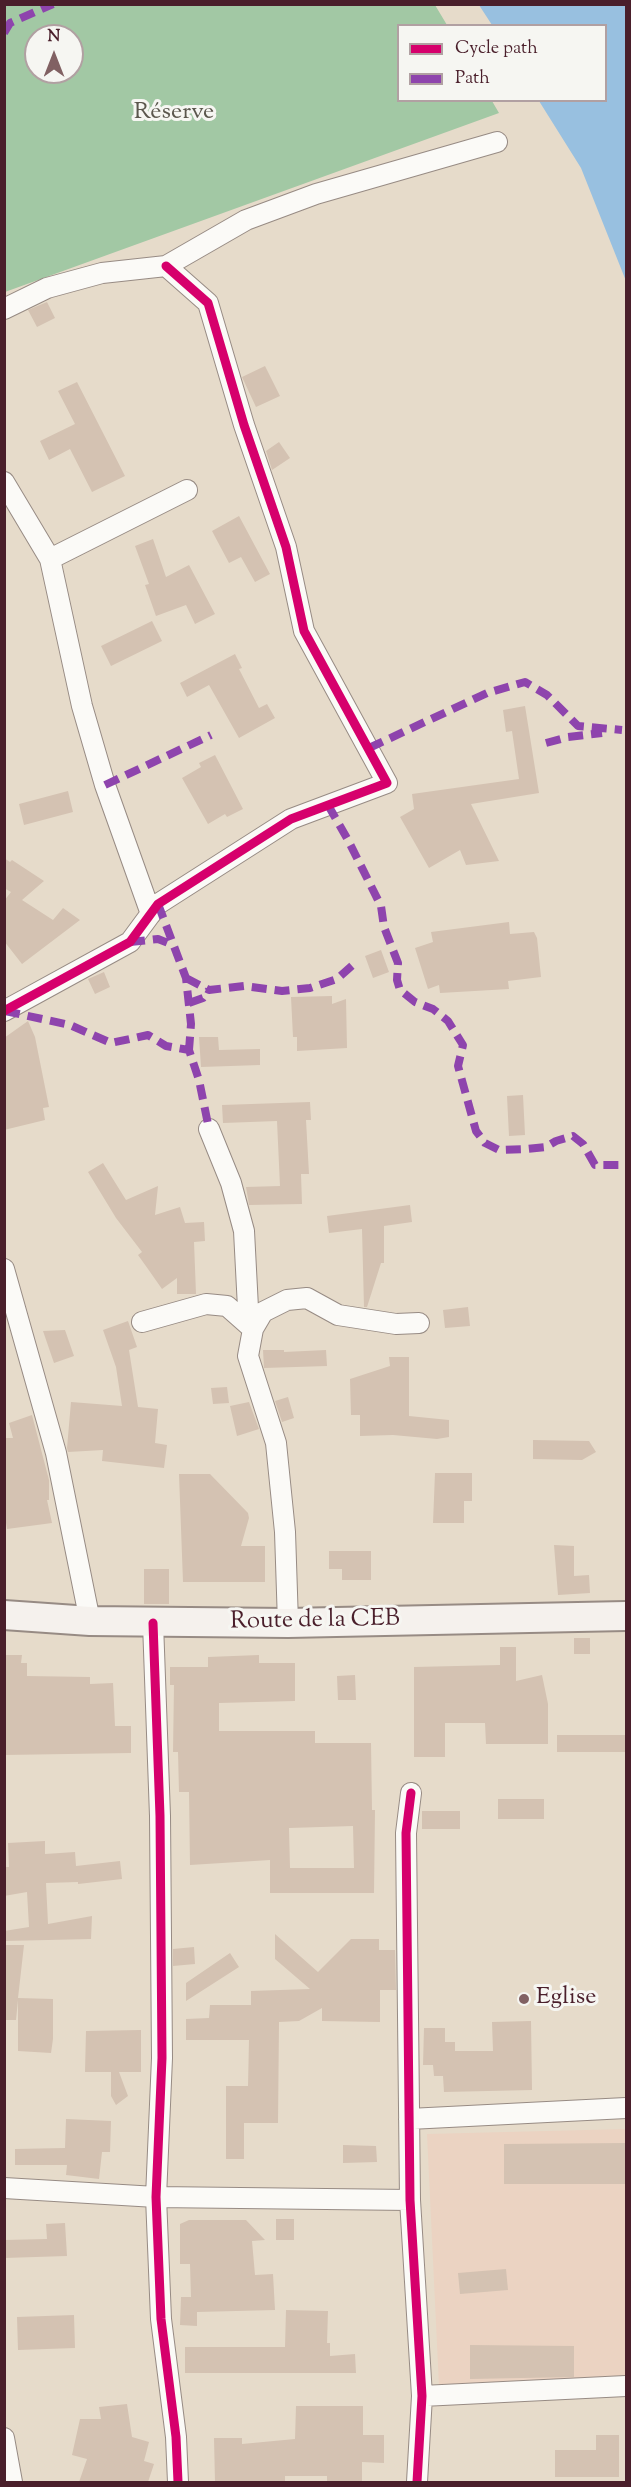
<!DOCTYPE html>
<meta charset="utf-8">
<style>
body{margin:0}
#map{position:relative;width:631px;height:2487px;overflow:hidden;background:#e6dbca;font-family:"Sorts Mill Goudy",serif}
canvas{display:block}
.frame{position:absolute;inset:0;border:6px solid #4a1f2b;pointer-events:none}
.legend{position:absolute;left:397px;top:24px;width:210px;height:78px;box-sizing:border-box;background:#f6f6f2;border:2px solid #b1a0a2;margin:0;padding:8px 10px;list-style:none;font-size:18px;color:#4a1f2b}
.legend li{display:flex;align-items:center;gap:12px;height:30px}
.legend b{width:30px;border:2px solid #b1a0a2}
.north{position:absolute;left:24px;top:24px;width:60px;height:60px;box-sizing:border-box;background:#f6f6f2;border:2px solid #b1a0a2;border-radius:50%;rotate:0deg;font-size:16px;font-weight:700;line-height:24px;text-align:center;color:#4a1f2b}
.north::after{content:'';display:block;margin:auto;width:21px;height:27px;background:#816163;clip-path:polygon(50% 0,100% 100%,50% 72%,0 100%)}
</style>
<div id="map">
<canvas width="631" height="2487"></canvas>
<div class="frame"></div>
<ul class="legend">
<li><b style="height:8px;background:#d6006c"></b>Cycle path</li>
<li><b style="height:8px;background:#8e44ad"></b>Path</li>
</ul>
<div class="north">N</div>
</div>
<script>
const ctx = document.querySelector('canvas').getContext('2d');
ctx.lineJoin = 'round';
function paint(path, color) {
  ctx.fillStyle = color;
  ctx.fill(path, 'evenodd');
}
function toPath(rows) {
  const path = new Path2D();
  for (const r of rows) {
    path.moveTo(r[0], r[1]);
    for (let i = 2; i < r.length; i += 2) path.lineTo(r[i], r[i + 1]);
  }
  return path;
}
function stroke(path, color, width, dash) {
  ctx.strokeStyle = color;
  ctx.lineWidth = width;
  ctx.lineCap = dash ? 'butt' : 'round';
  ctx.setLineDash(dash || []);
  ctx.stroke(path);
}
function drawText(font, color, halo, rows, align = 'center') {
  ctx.font = font + ' "Sorts Mill Goudy",serif';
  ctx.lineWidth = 6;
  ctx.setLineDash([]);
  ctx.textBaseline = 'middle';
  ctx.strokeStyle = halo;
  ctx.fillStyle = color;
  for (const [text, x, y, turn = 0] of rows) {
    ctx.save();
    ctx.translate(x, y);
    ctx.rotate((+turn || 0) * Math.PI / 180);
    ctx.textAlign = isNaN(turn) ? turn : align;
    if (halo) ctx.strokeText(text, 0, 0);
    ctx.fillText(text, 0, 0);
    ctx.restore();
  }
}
const built = toPath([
 [626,2129,626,2380,439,2386,427,2134]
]);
const forest = toPath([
 [5,4,435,5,447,25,398,26,398,100,492,101,499,113,5,292],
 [36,36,72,36,72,72,36,72]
]);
const water = toPath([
 [479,5,626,5,626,281,581,168,539,101,606,100,606,26,492,25]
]);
const building = toPath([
 [47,302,55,318,37,327,28,310],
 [265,366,280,396,256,407,242,377],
 [77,382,125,476,92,492,70,449,49,460,40,441,75,424,58,391],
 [279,442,290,458,272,470,266,451],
 [239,516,270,574,255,582,241,557,229,563,212,531],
 [153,539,166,577,189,565,215,614,195,624,186,605,156,616,145,585,149,584,135,546],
 [152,621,162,641,111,666,101,646],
 [235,654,242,668,239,669,259,708,267,704,275,718,239,738,209,685,187,697,180,683],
 [525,706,539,793,471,804,499,861,466,865,460,850,429,868,400,817,414,809,412,794,519,779,512,731,506,732,503,710],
 [215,755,243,809,227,817,225,814,208,824,182,778,201,767,199,763],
 [68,791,73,812,24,825,19,804],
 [4,858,10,862,12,860,44,881,22,900,53,920,63,908,80,920,22,964,4,941,4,901,11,892,4,888],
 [509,922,510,934,534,932,537,938,541,977,508,981,509,989,440,993,439,985,428,989,415,948,433,942,431,932],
 [381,950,389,972,373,978,365,956],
 [104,972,110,987,95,994,88,979],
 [332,996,332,1004,346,999,347,1048,297,1051,297,1037,293,1037,291,997],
 [28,1021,35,1037,49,1107,43,1108,45,1120,4,1130,4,1038],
 [199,1037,218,1037,219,1050,260,1049,260,1065,201,1067],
 [523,1095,525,1135,509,1136,507,1096],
 [310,1102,311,1120,306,1120,309,1174,301,1174,302,1204,249,1205,246,1187,280,1186,277,1121,223,1123,222,1105],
 [103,1163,126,1200,158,1186,155,1215,180,1207,185,1223,204,1222,205,1241,194,1242,196,1294,177,1294,177,1278,162,1289,148,1269,138,1255,142,1252,116,1218,88,1172],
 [410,1205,412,1222,384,1226,384,1263,381,1263,367,1307,364,1307,362,1229,329,1233,327,1216],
 [468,1307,470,1326,445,1328,443,1310],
 [128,1321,137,1347,129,1350,138,1407,158,1409,155,1443,167,1445,164,1468,102,1461,103,1450,68,1452,67,1448,71,1402,122,1406,116,1367,103,1330],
 [65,1330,74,1356,54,1363,43,1331],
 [263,1350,284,1350,284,1352,326,1350,327,1366,264,1368],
 [389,1357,409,1357,409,1416,449,1420,449,1437,437,1439,393,1435,360,1436,360,1415,351,1415,350,1379,390,1366],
 [227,1387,229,1403,213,1404,211,1388],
 [288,1397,294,1418,282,1422,275,1401],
 [249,1402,259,1429,237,1436,230,1406],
 [32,1415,49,1480,49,1500,47,1500,52,1523,7,1529,4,1510,4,1438,13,1438,9,1423],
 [533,1440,589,1441,596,1452,582,1460,533,1459],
 [435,1473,472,1473,472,1501,464,1501,464,1523,433,1523],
 [179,1474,210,1474,248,1513,249,1518,241,1546,265,1546,265,1582,183,1582],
 [554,1545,574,1546,574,1576,589,1575,590,1593,558,1595],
 [329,1551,371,1551,371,1580,342,1580,342,1569,329,1569],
 [144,1569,169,1569,169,1604,144,1604],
 [574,1638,590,1638,590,1654,574,1654],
 [500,1647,516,1647,516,1681,542,1675,548,1704,548,1744,486,1744,485,1723,445,1723,445,1757,414,1757,414,1667,500,1665],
 [4,1655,22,1655,21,1663,27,1663,27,1676,90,1677,90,1684,113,1683,115,1726,131,1726,131,1753,4,1755],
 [259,1655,259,1663,295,1663,295,1701,219,1703,219,1731,315,1731,315,1743,371,1743,372,1810,375,1810,374,1893,270,1893,270,1860,190,1865,189,1792,179,1792,178,1752,173,1752,174,1685,170,1685,170,1667,208,1667,208,1657],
 [353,1826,354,1868,290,1868,289,1828],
 [355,1675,356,1700,338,1700,337,1676],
 [557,1735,627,1735,627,1752,557,1752],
 [498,1799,544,1799,544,1819,498,1819],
 [422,1811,460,1811,460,1829,422,1829],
 [45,1841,45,1854,75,1852,76,1866,120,1861,122,1879,78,1884,78,1882,46,1883,48,1924,92,1916,91,1939,4,1941,4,1931,29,1927,27,1892,4,1896,4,1867,9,1867,8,1843],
 [275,1934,318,1972,351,1939,379,1939,379,1950,395,1950,396,1990,380,1990,380,2022,322,2021,322,2008,299,2021,279,2022,278,2123,244,2123,244,2159,226,2159,226,2086,248,2086,249,2040,186,2040,186,2019,209,2018,210,2005,251,2005,251,1991,310,1989,275,1959],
 [4,1945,24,1945,18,1998,53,1999,53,2039,51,2053,18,2051,18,2000,16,2020,4,2020],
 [194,1947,195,1964,173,1966,173,1949],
 [230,1953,239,1967,186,2001,186,1983],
 [531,2021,532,2090,444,2092,443,2076,434,2076,433,2065,423,2065,424,2028,445,2028,445,2042,455,2042,455,2051,493,2051,492,2022],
 [141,2030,141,2072,119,2072,128,2096,116,2105,111,2096,111,2072,85,2072,86,2031],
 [66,2119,111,2121,110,2152,102,2152,99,2179,66,2175,67,2165,15,2165,15,2149,65,2148],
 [626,2143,626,2184,504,2184,504,2144],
 [343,2145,376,2146,377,2162,343,2163],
 [276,2219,294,2219,294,2240,276,2240],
 [189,2220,246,2220,265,2240,252,2241,255,2275,273,2274,275,2310,197,2312,197,2326,180,2325,181,2297,191,2297,190,2264,180,2264,180,2224],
 [65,2223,67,2256,4,2258,4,2240,47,2239,46,2224],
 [506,2269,508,2290,460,2294,458,2273],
 [286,2310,328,2311,327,2343,330,2343,330,2356,355,2354,356,2373,185,2373,185,2347,285,2347],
 [74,2315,75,2348,18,2350,17,2317],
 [470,2345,574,2346,574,2377,470,2379],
 [127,2404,132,2437,149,2442,144,2461,154,2464,148,2482,79,2482,87,2459,72,2455,80,2419,101,2419,99,2407],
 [296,2406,363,2406,363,2435,384,2435,384,2463,362,2462,362,2481,327,2481,327,2476,285,2476,285,2481,215,2482,214,2438,242,2438,242,2444,295,2439],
 [596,2435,619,2435,619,2477,555,2477,555,2450,596,2450]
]);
const street = toPath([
 [4,309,47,288,102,273,166,266,246,220,316,194,497,142],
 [4,482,50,559,82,706,105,785,151,914],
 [50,559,187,490],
 [4,1011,130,942,158,904,291,819,387,783,304,631,286,547,244,425,208,303,166,266],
 [4,1269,56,1453,90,1621],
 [142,1322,206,1304,227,1306,253,1329,248,1308,244,1231,231,1183,209,1129],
 [153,1623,160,1816,162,2058,156,2197,161,2319,176,2437,178,2482],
 [288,1623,285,1532,276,1443,248,1356,253,1329,263,1312,287,1300,307,1298,338,1315,396,1324,419,1323],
 [411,1793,406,1833,410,2200,422,2396,417,2482],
 [409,2119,626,2108],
 [4,2188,156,2197,410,2200],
 [422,2396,626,2386],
 [4,2438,12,2482]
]);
const secondary = toPath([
 [4,1615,90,1621,288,1623,626,1616]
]);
const quiet = toPath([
 [4,33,10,23,53,4],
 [546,743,568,737,602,733],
 [369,748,487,693,525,682,547,695,578,726,622,730],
 [105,785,211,735],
 [328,805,348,840,381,906,384,927,398,963,397,980,400,990,415,1002,433,1009,448,1021,463,1045,458,1066,476,1131,485,1143,499,1150,527,1149,546,1147,556,1141,573,1136,583,1144,595,1165,626,1165],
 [158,904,186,978,191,1024,189,1050],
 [130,942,158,939,173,945],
 [186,978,209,990,244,986,282,991,310,988,337,979,354,964],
 [189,1003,203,998,209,990],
 [5,1011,70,1025,111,1043,148,1035,166,1046,189,1050,199,1080,209,1129]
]);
const cycleway = toPath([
 [4,1011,130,942,158,904,291,819,387,783,304,631,286,547,244,425,208,303,166,266],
 [153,1623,160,1816,162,2058,156,2197,161,2319,176,2437,178,2482],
 [411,1793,406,1833,410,2200,422,2396,417,2482]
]);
const markers = [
 [524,1999,6,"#816163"]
];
const parkNames = [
 ["Réserve",174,114]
];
const streetNames = [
 ["Route de la CEB",315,1622,-1]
];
const poiNames = [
 ["Eglise",536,1999]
];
paint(built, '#ebd3c2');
paint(forest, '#a2c8a4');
paint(water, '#98c0e0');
paint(building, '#d4c2b2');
stroke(street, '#978b84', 22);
stroke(secondary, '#978b84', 32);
stroke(street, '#fbfaf7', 20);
stroke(secondary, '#f5f1ed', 28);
stroke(quiet, '#8e44ad', 8, [15, 8]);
stroke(cycleway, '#d6006c', 9);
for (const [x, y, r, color] of markers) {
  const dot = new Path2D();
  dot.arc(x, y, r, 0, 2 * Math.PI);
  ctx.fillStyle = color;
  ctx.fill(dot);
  stroke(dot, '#f6f6f2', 2);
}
drawText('24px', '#5b574d', '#f6f6f2', parkNames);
drawText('24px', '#4a1f2b', '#f6f6f2', streetNames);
drawText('24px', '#4a1f2b', '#f6f6f2', poiNames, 'left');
</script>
